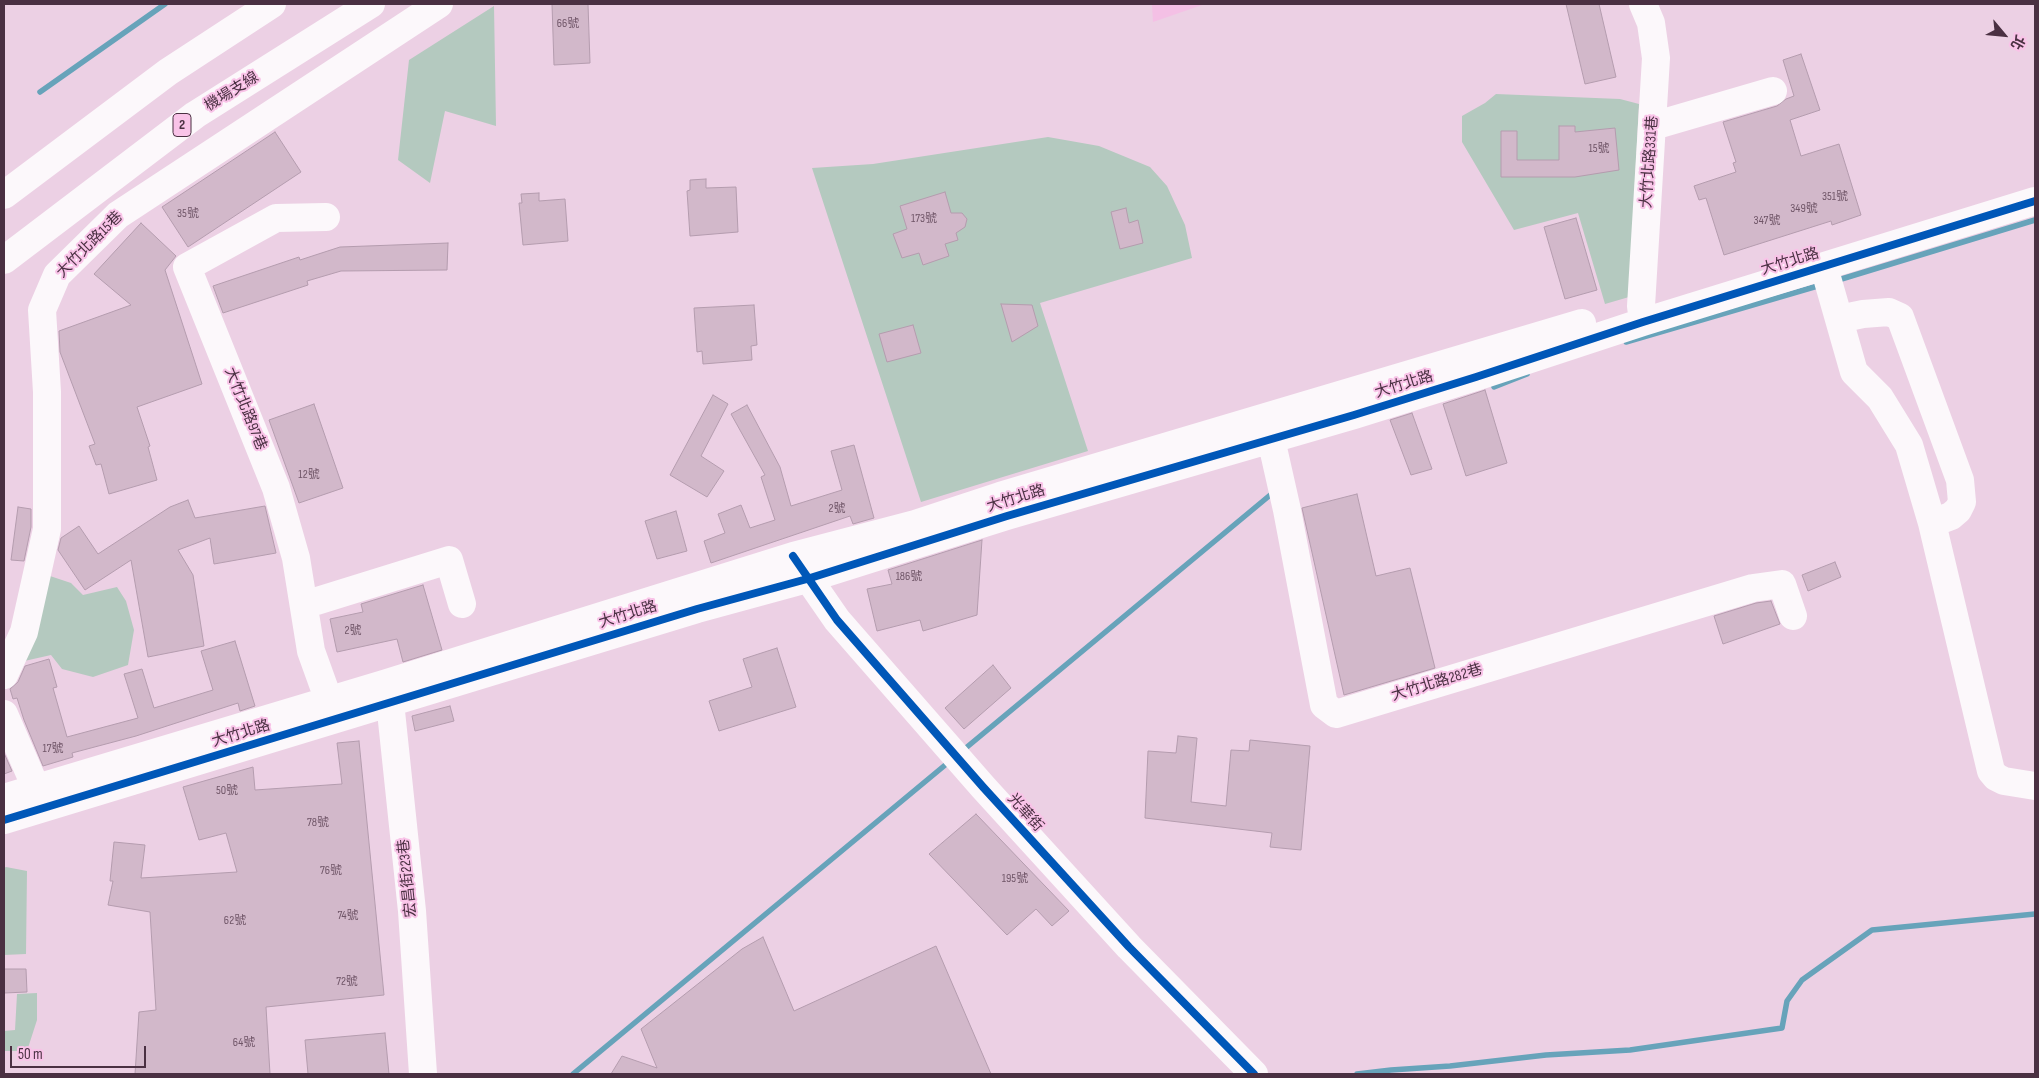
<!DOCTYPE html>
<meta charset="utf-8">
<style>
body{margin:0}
#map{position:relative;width:2039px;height:1078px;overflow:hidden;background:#ecd0e4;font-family:"Sofia Sans Condensed","Noto Sans TC",sans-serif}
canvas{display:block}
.frame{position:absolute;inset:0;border:5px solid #4a3042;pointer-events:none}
.north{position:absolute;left:1979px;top:10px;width:50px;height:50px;-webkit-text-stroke:4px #f9c3e8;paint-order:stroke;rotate:118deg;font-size:14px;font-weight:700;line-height:20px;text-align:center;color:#4a3042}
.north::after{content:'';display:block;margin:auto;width:18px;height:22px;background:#4a3042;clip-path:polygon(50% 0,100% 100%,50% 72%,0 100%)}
.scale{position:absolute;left:10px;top:1046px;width:136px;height:22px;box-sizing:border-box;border:2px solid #4a3042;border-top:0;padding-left:6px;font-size:15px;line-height:18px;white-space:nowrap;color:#4a3042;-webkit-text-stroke:4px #f9c3e8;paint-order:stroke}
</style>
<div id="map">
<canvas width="2039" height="1078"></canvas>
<div class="frame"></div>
<div class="north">北</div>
<div class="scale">50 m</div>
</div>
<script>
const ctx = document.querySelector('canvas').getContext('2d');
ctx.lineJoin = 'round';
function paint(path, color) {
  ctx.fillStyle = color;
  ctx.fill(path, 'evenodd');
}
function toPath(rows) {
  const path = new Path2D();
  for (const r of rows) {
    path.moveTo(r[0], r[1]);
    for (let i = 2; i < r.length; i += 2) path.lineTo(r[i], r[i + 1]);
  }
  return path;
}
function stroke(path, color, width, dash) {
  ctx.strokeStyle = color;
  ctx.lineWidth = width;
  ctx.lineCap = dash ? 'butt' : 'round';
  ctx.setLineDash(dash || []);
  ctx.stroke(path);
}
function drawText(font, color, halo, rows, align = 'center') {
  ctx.font = font + ' "Sofia Sans Condensed","Noto Sans TC",sans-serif';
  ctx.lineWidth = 4;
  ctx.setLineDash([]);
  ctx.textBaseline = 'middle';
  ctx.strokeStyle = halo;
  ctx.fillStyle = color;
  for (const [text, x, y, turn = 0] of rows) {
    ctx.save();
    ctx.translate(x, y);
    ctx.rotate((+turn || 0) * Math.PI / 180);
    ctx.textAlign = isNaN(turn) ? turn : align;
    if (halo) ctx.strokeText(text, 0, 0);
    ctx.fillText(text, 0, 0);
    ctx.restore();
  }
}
const built = toPath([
 [1152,4,1205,4,1153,22]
]);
const green = toPath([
 [494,6,496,126,445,111,430,183,398,160,409,60],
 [1496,94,1620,99,1639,104,1629,297,1605,304,1578,213,1514,230,1462,142,1462,116,1485,103],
 [1048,137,1099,146,1150,167,1167,186,1185,225,1192,258,1040,303,1088,451,921,502,812,168,873,164],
 [47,575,71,583,83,595,117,587,126,601,134,630,128,665,93,677,62,669,51,655,20,662],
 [6,867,27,871,26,954,4,955,4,868],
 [37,993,37,1020,27,1051,4,1051,4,1031,15,1030,17,994]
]);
const stream = toPath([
 [40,92,165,4],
 [1835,281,2035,220],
 [1626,342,1821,285],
 [1494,387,1527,374],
 [961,752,1275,491],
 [573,1074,950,761],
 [1357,1074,1391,1070,1450,1066,1546,1055,1630,1050,1782,1028,1787,1001,1802,980,1872,930,2035,914]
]);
const building = toPath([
 [552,4,588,4,590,63,554,65,552,4],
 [1566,4,1599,4,1616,77,1585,84,1566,4],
 [1801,54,1820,110,1790,120,1801,156,1839,144,1861,215,1832,225,1831,221,1724,255,1706,198,1699,200,1694,186,1736,172,1733,163,1736,162,1723,122,1777,106,1786,99,1794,96,1783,60,1801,54],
 [1559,126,1575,126,1575,132,1615,128,1619,170,1575,177,1501,177,1501,131,1517,131,1517,160,1559,160,1559,126],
 [275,132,301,172,188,247,162,207,275,132],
 [706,179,706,188,736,187,738,232,690,236,687,191,690,190,690,180,706,179],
 [945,192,951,213,962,213,967,219,965,227,956,233,958,240,945,244,949,256,923,265,919,253,902,258,893,234,907,229,900,206,945,192],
 [539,193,539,201,565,199,568,241,523,245,519,203,522,203,521,194,539,193],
 [1126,208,1129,223,1138,220,1143,243,1120,249,1111,212,1126,208],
 [1576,218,1597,290,1565,299,1544,227,1576,218],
 [141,223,176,256,165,270,202,384,137,407,150,446,148,447,157,480,109,494,101,464,96,465,89,446,95,444,60,352,59,331,131,305,94,274,141,223],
 [448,243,447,270,341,271,307,281,308,285,223,313,213,286,299,257,300,260,340,247,448,243],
 [1001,304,1032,305,1038,326,1012,342,1001,304],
 [754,305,757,345,751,346,752,360,703,364,702,351,697,352,694,308,754,305],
 [913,325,921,353,887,362,879,334,913,325],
 [1485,390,1507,463,1466,476,1443,404,1485,390],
 [713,395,728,404,701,456,724,471,707,497,670,475,713,395],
 [314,404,343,488,299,503,269,420,314,404],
 [747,405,780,467,791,506,842,490,831,451,854,445,874,518,853,524,850,516,711,563,704,541,725,533,718,514,741,505,750,528,775,520,761,477,765,475,731,414,747,405],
 [1412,413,1432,469,1411,475,1390,420,1412,413],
 [1357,494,1376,576,1410,568,1435,668,1344,695,1302,508,1357,494],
 [188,500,195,518,265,506,276,553,214,564,210,538,178,550,193,575,204,646,148,657,131,560,85,590,58,550,61,538,79,526,98,554,170,507,188,500],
 [18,507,31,509,31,527,24,561,11,560,18,507],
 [676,511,687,551,657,559,645,521,676,511],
 [982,540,977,615,923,631,920,620,877,631,867,589,892,584,888,570,982,540],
 [1835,562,1841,577,1808,591,1802,575,1835,562],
 [423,585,442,650,403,662,397,639,337,652,330,619,363,612,361,604,423,585],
 [1771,601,1780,624,1723,644,1714,616,1756,603,1771,601],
 [235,641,255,706,240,711,238,703,136,736,72,753,73,757,43,766,24,720,17,698,13,699,10,689,18,682,25,666,49,659,57,687,53,688,67,737,138,718,124,674,142,669,154,708,213,690,201,651,235,641],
 [777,648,796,707,719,731,709,701,752,687,743,659,777,648],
 [993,665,1011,688,964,729,945,708,993,665],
 [450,706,454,721,415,731,412,716,450,706],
 [1178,736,1197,738,1191,802,1226,806,1231,750,1249,751,1250,740,1310,746,1301,850,1270,847,1272,833,1145,818,1148,751,1176,753,1178,736],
 [359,741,384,995,266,1007,270,1074,135,1074,139,1012,156,1010,150,912,108,905,113,881,110,881,114,842,145,845,141,878,237,872,226,833,199,840,183,787,253,767,255,790,342,784,337,743,359,741],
 [4,753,12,771,4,774,4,753],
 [976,814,1069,911,1052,926,1036,909,1007,935,929,854,976,814],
 [763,937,794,1011,936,946,991,1074,611,1074,622,1056,657,1068,641,1029,742,949,763,937],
 [4,969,26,969,27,992,4,993,4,969],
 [385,1033,389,1074,308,1074,305,1040,385,1033]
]);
const minor = toPath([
 [1643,4,1651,23,1656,58,1641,306,1643,322],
 [1653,126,1773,91],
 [326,217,276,218,187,267,276,488,296,558,311,651,329,701],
 [1824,267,1854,372,1880,398,1909,445,1932,523,1991,771,1996,777,2004,781,2035,786],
 [1839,319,1863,314,1889,312,1900,317,1960,480,1962,502,1958,510,1951,516,1932,523],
 [1271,439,1287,510,1324,705,1336,714,1753,588,1782,584,1793,616],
 [799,565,837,620,983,787,1129,947,1254,1074],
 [304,605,449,560,462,604],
 [4,675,24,632,47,529,47,392,42,310,57,275,118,215,439,4],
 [385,686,390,702,412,911,423,1074],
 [4,714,36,788,41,806],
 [4,798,384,684,793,556,915,524,1000,496,1582,323],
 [4,820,697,609,807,579,1007,516,1354,415,1476,377,1643,322,2035,201]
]);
const highway = toPath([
 [4,195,168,72,272,4],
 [4,260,195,115,371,4]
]);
const cycleway = toPath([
 [793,556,837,620,983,787,1129,947,1254,1074],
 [4,820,697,609,807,579,1007,516,1354,415,1476,377,1643,322,2035,201]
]);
const numberNames = [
 ["66號",568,24],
 ["15號",1599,149],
 ["351號",1835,197],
 ["349號",1804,209],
 ["35號",188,214],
 ["173號",924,219],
 ["347號",1767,221],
 ["12號",309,475],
 ["2號",837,509],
 ["186號",909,577],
 ["2號",353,631],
 ["17號",53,749],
 ["50號",227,791],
 ["78號",318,823],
 ["76號",331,871],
 ["195號",1015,879],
 ["74號",348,916],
 ["62號",235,921],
 ["72號",347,982],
 ["64號",244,1043]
];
const shields = [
 [182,125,18]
];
const shieldNames = [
 ["2",182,125]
];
const streetNames = [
 ["機場支線",232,92,-32],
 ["大竹北路331巷",1650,162,-86],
 ["大竹北路15巷",90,245,-45],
 ["大竹北路",1790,262,-17],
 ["大竹北路",1404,385,-17],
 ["大竹北路97巷",245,409,68],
 ["大竹北路",1016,499,-17],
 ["大竹北路",628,615,-17],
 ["大竹北路282巷",1437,683,-17],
 ["大竹北路",241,734,-17],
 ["光華街",1025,813,48],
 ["宏昌街223巷",408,878,-96]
];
paint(built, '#f4c0e5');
paint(green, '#b4c9bf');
stroke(stream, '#67a3ba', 5.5);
paint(building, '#d2b8ca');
stroke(building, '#b49cae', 1);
stroke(minor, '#fcf8fb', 28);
stroke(highway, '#fcf8fb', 28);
stroke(cycleway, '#0057b8', 8);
drawText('12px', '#6f5567', null, numberNames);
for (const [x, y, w] of shields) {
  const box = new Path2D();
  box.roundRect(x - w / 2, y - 11.5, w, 23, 4);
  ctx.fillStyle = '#f9c3e8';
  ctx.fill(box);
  stroke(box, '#4a3042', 1);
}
drawText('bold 14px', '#4a3042', null, shieldNames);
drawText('15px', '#4a3042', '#f9c3e8', streetNames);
</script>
